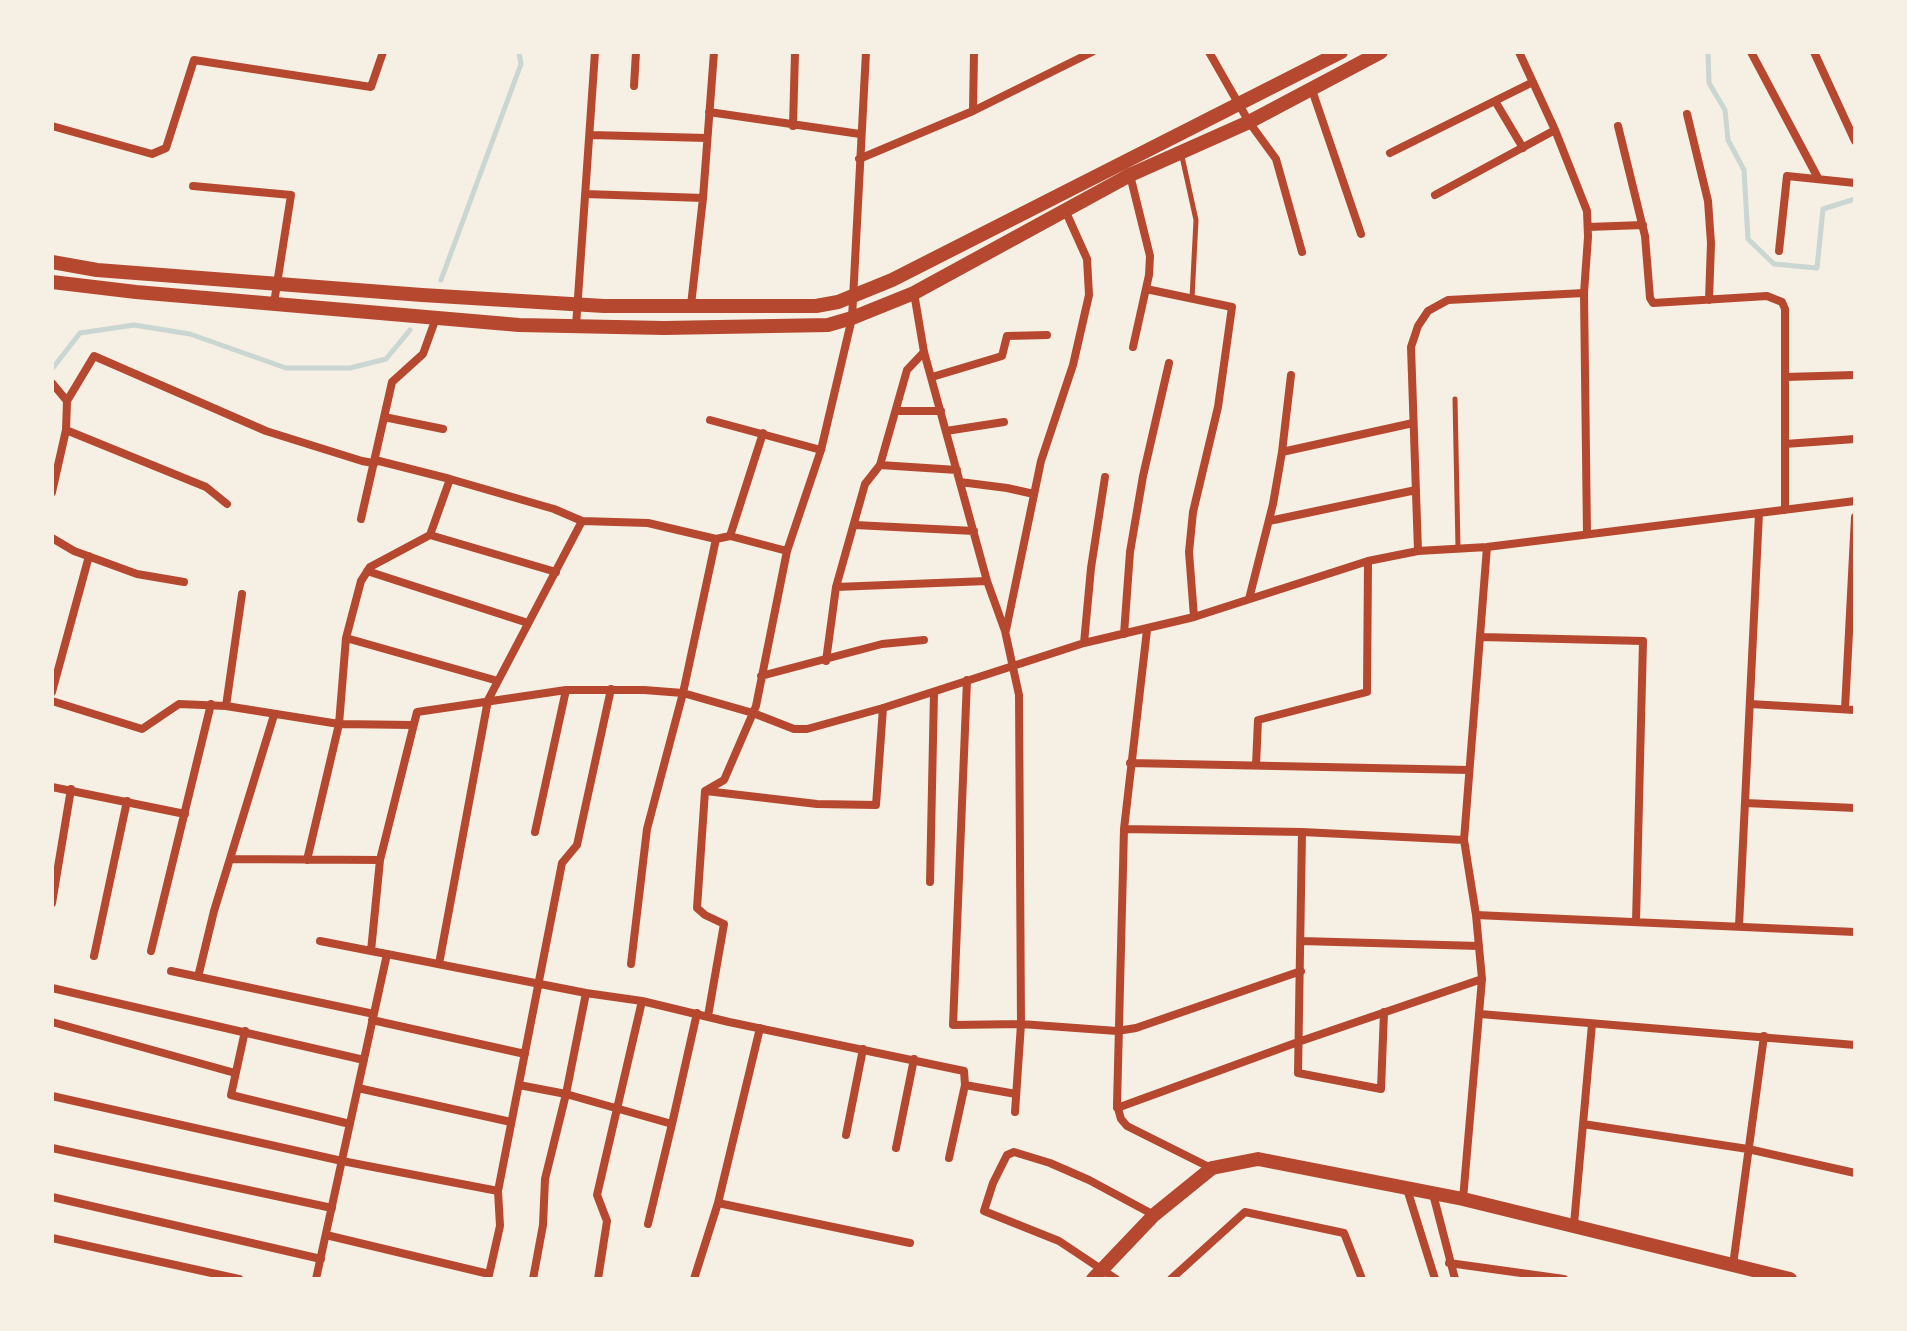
<!DOCTYPE html>
<style>
body{margin:0}
#map{position:relative;width:1907px;height:1331px;overflow:hidden;background:#f6efe4;font-family:Manrope,sans-serif}
canvas{display:block}
.frame{position:absolute;inset:0;border:54px solid #f6efe4;pointer-events:none}
</style>
<div id="map">
<canvas width="1907" height="1331"></canvas>
<div class="frame"></div>
</div>
<script>
const ctx = document.querySelector('canvas').getContext('2d');
ctx.lineJoin = 'round';
function toPath(rows) {
  const path = new Path2D();
  for (const r of rows) {
    path.moveTo(r[0], r[1]);
    for (let i = 2; i < r.length; i += 2) path.lineTo(r[i], r[i + 1]);
  }
  return path;
}
function stroke(path, color, width, dash) {
  ctx.strokeStyle = color;
  ctx.lineWidth = width;
  ctx.lineCap = dash ? 'butt' : 'round';
  ctx.setLineDash(dash || []);
  ctx.stroke(path);
}
const stream = toPath([
 [1708,52,1709,83,1725,110,1728,140,1744,170,1748,239,1774,264,1817,268,1823,209,1855,199],
 [441,280,521,64,519,52],
 [52,369,80,333,134,325,190,334,286,368,350,368,386,359,410,330]
]);
const service = toPath([
 [1181,152,1196,220,1192,298],
 [1455,399,1458,548]
]);
const minor = toPath([
 [1209,52,1249,122,1276,159,1302,252],
 [1519,52,1555,130,1587,211,1588,237,1584,293,1587,534],
 [1751,52,1818,178],
 [1814,52,1855,141],
 [634,86,636,52],
 [1312,90,1361,234],
 [1495,101,1523,148],
 [973,111,974,52],
 [709,112,860,134],
 [1687,114,1708,201,1711,243,1709,300],
 [52,126,152,154,166,148,194,60,371,87,383,52],
 [793,126,795,52],
 [1618,126,1645,236,1650,298,1653,303,1767,296,1782,302,1785,309,1785,510],
 [591,135,707,138],
 [1390,153,1533,82],
 [859,159,973,111,1092,52],
 [1130,175,1150,256,1149,275,1133,347],
 [193,186,291,195,274,303],
 [585,194,703,198],
 [1435,195,1555,130],
 [1588,227,1643,225],
 [1779,251,1787,176,1855,183],
 [1146,289,1232,307,1218,407,1193,512,1189,552,1194,617],
 [914,293,924,352,987,581,1005,631,1019,695,1021,1024,1015,1112],
 [691,305,703,198,714,52],
 [576,326,595,52],
 [932,377,1002,356,1007,336,1047,335],
 [1785,377,1855,375],
 [52,383,67,401],
 [896,411,941,411],
 [384,417,443,429],
 [710,420,821,450],
 [66,430,206,487,227,504],
 [946,431,1004,422],
 [1785,444,1855,439],
 [1282,452,1413,423],
 [880,465,957,470],
 [960,482,1007,488,1034,494],
 [52,492,66,430,67,401,94,356,266,431,362,461,373,463,379,461,450,479,554,509,582,521,648,523,716,539,730,536,787,551],
 [361,519,392,382,423,354,436,318],
 [1269,521,1416,490],
 [855,525,974,531],
 [430,535,556,572],
 [730,536,763,433],
 [52,538,74,551,137,574,184,582],
 [1418,551,1411,347,1418,326,1428,311,1448,300,1584,293],
 [367,571,528,623],
 [836,587,987,581],
 [1249,599,1273,504,1282,452,1291,375],
 [1006,630,1041,461,1073,365,1089,295,1087,259,1065,210],
 [1147,630,1124,829,1117,1105,1121,1119,1127,1126,1211,1168],
 [1124,634,1130,552,1143,476,1169,363],
 [1481,637,1643,641,1636,922],
 [346,638,498,681],
 [1084,643,1091,568,1105,477],
 [826,661,836,587,865,484,880,465,907,370,924,352],
 [761,676,882,644,924,640],
 [967,680,953,1025,1021,1024,1117,1031,1136,1028,1301,971],
 [52,692,89,556],
 [52,701,142,729,179,704,226,706,339,724,412,725],
 [1750,704,1855,710],
 [226,706,242,594],
 [1845,709,1855,517],
 [1130,763,1469,770],
 [1256,765,1258,720,1367,692,1368,561],
 [52,787,185,814],
 [706,791,817,804,876,805,883,708],
 [1745,803,1855,808],
 [1124,829,1302,832,1464,840],
 [535,832,566,690],
 [1302,832,1298,1073,1381,1089,1384,1012],
 [231,859,380,860],
 [307,860,339,724,346,638,361,581,370,567,430,535,450,479],
 [930,882,934,692],
 [52,903,71,789],
 [1476,915,1855,932],
 [1739,926,1759,513],
 [320,941,371,951],
 [1301,941,1479,946],
 [151,951,211,704],
 [387,954,586,993,642,1001,729,1022,964,1071,965,1085,949,1158],
 [94,956,127,801],
 [439,964,488,700,582,521],
 [631,964,647,829,683,693,716,539],
 [171,971,374,1014],
 [198,977,214,911,274,715],
 [52,988,364,1060],
 [1480,1014,1855,1045],
 [708,1016,724,924,705,915,697,908,705,791,724,780,756,706,787,551,821,450,852,318,866,52],
 [372,1020,525,1054],
 [52,1022,235,1073],
 [245,1031,231,1095,350,1124],
 [519,1085,566,1094,672,1124,697,1013],
 [965,1085,1016,1094],
 [358,1088,511,1122],
 [52,1096,342,1161,498,1191],
 [1117,1108,1298,1042,1482,979],
 [1583,1124,1748,1149,1855,1173],
 [846,1135,863,1049],
 [52,1148,332,1208],
 [896,1148,914,1059],
 [1407,1189,1435,1279],
 [1433,1194,1455,1279],
 [52,1197,321,1259],
 [1463,1199,1482,979,1476,915,1464,840,1487,547],
 [718,1203,910,1243],
 [648,1224,672,1124],
 [1574,1224,1592,1024],
 [326,1235,489,1274],
 [52,1238,239,1279],
 [1449,1263,1564,1279],
 [1733,1265,1764,1036],
 [316,1279,387,954,371,951,380,860,417,712,566,690,644,690,683,693,753,713,794,729,807,729,883,708,1084,643,1194,617,1368,561,1418,551,1487,547,1855,501],
 [488,1279,500,1226,498,1191,562,863,577,845,611,689],
 [533,1279,543,1225,545,1179,566,1094,586,993],
 [598,1279,607,1221,597,1195,642,1001],
 [694,1279,718,1203,760,1028],
 [1116,1279,1059,1241,984,1211,993,1183,1007,1155,1014,1152,1050,1163,1089,1180,1154,1215],
 [1171,1279,1245,1212,1344,1233,1362,1279]
]);
const secondary = toPath([
 [52,262,97,270,422,295,604,306,816,306,838,302,892,280,1341,52],
 [52,282,136,292,519,325,664,328,828,325,852,318,914,293,1130,175,1249,122,1381,52],
 [1093,1279,1154,1215,1212,1168,1258,1159,1463,1199,1790,1279]
]);
stroke(stream, '#c9d6d2', 5);
stroke(service, '#b5482f', 5);
stroke(minor, '#b5482f', 8);
stroke(secondary, '#b5482f', 14);
</script>
